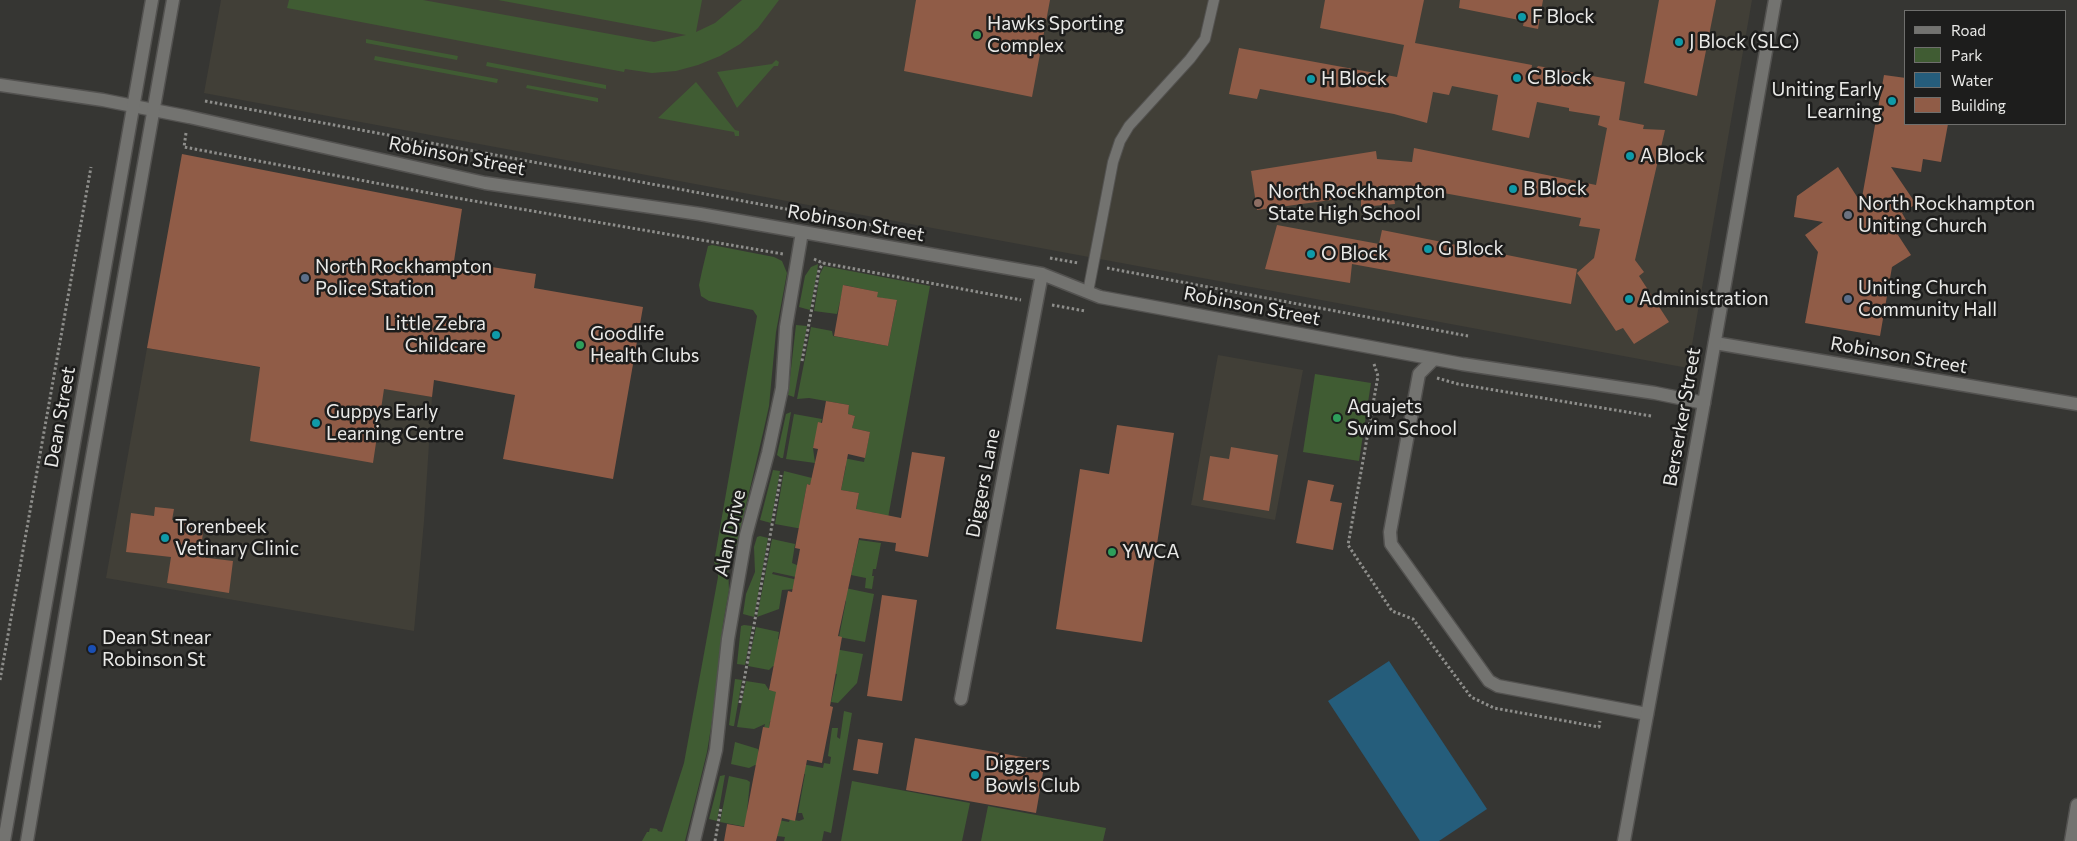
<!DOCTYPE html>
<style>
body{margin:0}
#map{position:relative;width:2077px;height:841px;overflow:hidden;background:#363633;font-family:Commissioner,sans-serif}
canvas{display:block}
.legend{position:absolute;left:1904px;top:10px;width:162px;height:115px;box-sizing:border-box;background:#1d1d1c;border:1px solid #6f6f6d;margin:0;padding:6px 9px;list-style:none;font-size:15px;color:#e9e9e7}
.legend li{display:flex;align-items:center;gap:10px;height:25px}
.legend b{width:25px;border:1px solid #6f6f6d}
</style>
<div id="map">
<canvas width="2077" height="841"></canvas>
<ul class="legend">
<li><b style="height:6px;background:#737370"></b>Road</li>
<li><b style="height:14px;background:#405c33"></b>Park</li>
<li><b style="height:14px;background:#255d7b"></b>Water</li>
<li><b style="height:14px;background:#905c47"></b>Building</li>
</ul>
</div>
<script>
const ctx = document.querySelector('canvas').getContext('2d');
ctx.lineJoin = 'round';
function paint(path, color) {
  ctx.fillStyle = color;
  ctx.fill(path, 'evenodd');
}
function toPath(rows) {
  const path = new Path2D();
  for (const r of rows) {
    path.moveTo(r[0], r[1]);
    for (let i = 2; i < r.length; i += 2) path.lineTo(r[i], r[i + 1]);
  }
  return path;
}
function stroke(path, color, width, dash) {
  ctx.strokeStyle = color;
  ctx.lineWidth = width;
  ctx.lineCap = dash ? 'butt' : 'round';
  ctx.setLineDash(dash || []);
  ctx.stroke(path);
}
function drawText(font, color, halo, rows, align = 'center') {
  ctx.font = font + ' Commissioner,sans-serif';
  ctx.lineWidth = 5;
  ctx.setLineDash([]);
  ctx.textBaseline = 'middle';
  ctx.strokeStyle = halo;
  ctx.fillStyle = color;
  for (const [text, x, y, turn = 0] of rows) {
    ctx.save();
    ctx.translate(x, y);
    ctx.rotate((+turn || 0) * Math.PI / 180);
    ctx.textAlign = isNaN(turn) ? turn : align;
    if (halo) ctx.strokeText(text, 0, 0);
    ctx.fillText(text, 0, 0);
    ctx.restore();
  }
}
const built = toPath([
 [221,0,1752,0,1688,368,204,93],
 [147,348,432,397,424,521,414,631,106,578],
 [1218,355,1303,370,1275,520,1191,505]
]);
const green = toPath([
 [289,0,423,0,654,42,686,35,498,0,702,0,696,32,715,23,742,0,779,0,758,28,740,44,720,56,698,65,676,71,652,73,625,69,624,72,287,8],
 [366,39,458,56,457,60,366,43],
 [375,56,498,79,497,83,374,60],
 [776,60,779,62,778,66,774,66,737,108,717,72,772,64],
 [487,62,606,85,606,89,486,66],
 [696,82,735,130,739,131,739,136,735,136,734,132,658,118],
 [527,85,598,98,598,102,526,88],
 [712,245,774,257,782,261,787,273,776,332,769,406,763,433,737,544,728,567,729,590,723,624,713,715,707,752,696,797,685,841,642,841,647,832,649,832,650,828,657,829,658,831,662,832,684,763,718,577,717,567,714,562,757,316,753,310,709,301,701,296,699,285,702,271,708,246],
 [818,264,817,273,810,310,799,307,805,276,811,267],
 [824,266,930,286,886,529,797,528,775,524,784,471,812,478,810,485,807,484,802,510,874,522,876,513,856,510,859,493,841,490,846,466,817,453,864,462,870,432,852,428,855,416,848,414,849,405,809,398,797,399,811,327,832,331,833,336,888,346,897,301,877,297,877,292,844,285,837,314,814,311,820,274],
 [796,325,807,326,794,397,788,395],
 [1315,374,1371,383,1359,461,1303,452],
 [791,412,783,458,781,458,777,455,786,414],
 [794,414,822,419,813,448,815,463,786,459],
 [773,470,780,471,771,523,760,520],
 [760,536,768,538,754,617,743,614,746,594,755,572,754,547,757,537],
 [772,539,795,544,792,563,799,566,796,577,773,572,772,574,798,580,796,589,782,590,779,609,757,617],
 [859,540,881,543,876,569,873,569,872,576,874,576,872,589,865,588,866,578,851,575],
 [831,585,874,594,865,642,839,637,846,601,843,600],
 [744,625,752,626,745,665,737,664,741,626],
 [756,627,779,632,778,639,863,654,857,683,838,703,831,702,837,674,773,666,769,670,748,666],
 [735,679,742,680,734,726,732,726,729,725],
 [746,681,765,684,769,690,782,693,773,721,770,721,769,728,764,728,765,724,754,729,737,727],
 [844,711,852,713,831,833,824,831,822,841,784,841,785,837,777,836,778,833,720,822,729,776,747,780,750,782,747,811,752,812,752,815,789,822,790,819,799,821,804,819,802,813,798,813,805,774,755,765,749,768,731,764,735,742,758,749,760,756,823,768,824,763,830,764,831,757,828,756,832,728,838,728,837,737,840,739],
 [725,775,717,821,709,819,720,776],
 [852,781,970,803,962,841,841,841],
 [988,806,1106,828,1103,841,981,841]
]);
const water = toPath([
 [1389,661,1487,809,1439,841,1420,841,1328,701]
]);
const building = toPath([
 [916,0,1050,0,1032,97,904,71],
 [1325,0,1424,0,1415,43,1532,65,1530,78,1538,66,1625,82,1619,120,1644,125,1643,129,1665,130,1635,260,1644,272,1639,276,1669,322,1634,344,1623,328,1616,331,1577,273,1594,258,1600,229,1579,226,1581,218,1438,192,1437,199,1393,191,1395,204,1361,207,1361,196,1257,210,1251,171,1376,151,1377,159,1412,162,1414,148,1596,185,1607,128,1598,125,1600,116,1569,111,1569,108,1537,102,1529,138,1492,130,1498,95,1452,86,1449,95,1433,92,1427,123,1394,114,1260,89,1257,99,1229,94,1239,48,1397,77,1404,45,1320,28],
 [1460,0,1543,0,1538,29,1523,26,1524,21,1459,8],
 [1659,0,1716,0,1697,96,1644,83],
 [1884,75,1906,78,1906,124,1948,124,1941,162,1923,159,1921,172,1891,167,1916,204,1902,213,1910,227,1898,235,1911,255,1892,267,1880,336,1805,323,1818,252,1805,235,1823,222,1794,217,1797,196,1838,167,1861,203],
 [182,154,462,209,454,261,536,274,534,288,643,307,613,479,503,459,515,395,434,380,432,397,384,389,373,463,250,441,260,367,147,348],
 [1277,225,1379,244,1382,230,1577,269,1571,304,1352,264,1350,283,1265,269],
 [843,285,878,292,877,297,897,300,888,346,834,336],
 [826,401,849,405,848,414,855,416,852,428,870,432,865,458,848,454,841,490,859,493,856,509,901,518,912,452,945,457,928,557,895,551,896,543,859,538,838,636,842,637,830,706,833,707,822,763,807,760,795,821,782,818,776,841,724,841,727,824,744,827,763,727,769,728,776,692,769,690,788,591,792,592,800,549,795,548,807,484,810,485,818,449,813,448,818,422,822,423],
 [1117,425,1174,433,1142,642,1056,629,1080,469,1109,474],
 [1231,447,1278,455,1269,511,1203,500,1210,456,1229,459],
 [1308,480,1334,485,1330,501,1342,503,1333,550,1296,543],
 [155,507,174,509,172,520,204,524,200,557,233,561,229,593,167,583,171,557,126,552,131,513,154,516],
 [882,595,917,600,902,701,867,696],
 [915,738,1045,761,1036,813,906,790],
 [858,739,883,743,878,774,853,770]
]);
const path = toPath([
 [205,101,899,230],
 [186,133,184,147,445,196,783,254],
 [488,168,490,154],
 [1050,258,1078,263],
 [814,259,823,263,1021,300],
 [1107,268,1468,336],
 [1052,305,1085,311],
 [802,361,819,270,823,263],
 [1374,364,1378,376,1348,545,1392,611,1413,619,1471,697,1494,708,1599,727,1600,721],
 [1437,378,1458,384,1651,416],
 [0,680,91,167],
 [740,703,781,475],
 [715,841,721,807]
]);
const service = toPath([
 [1088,292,1113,162,1120,141,1129,126,1190,59,1205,39,1214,0]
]);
const minor = toPath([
 [0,85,103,100,189,117,485,183,700,214,1042,274,1100,297,1462,364,1655,393,1704,403],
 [1715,343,2077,404],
 [1434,359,1419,374,1390,532,1391,544,1489,681,1498,686,1647,714],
 [961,699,1042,274],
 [694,841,716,750,728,639,746,535,768,453,782,388,786,327,802,232],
 [2071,841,2077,805]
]);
const tertiary = toPath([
 [1624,841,1704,403,1775,0]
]);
const secondary = toPath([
 [4,841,152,0],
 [27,841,88,480,173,0]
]);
const markers = [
 [1522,17,5,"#0f9aa8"],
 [977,35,5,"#2e9e5b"],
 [1679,42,5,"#0f9aa8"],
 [1517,78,5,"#0f9aa8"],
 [1311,79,5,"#0f9aa8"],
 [1892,101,5,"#0f9aa8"],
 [1630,156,5,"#0f9aa8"],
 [1513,189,5,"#0f9aa8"],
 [1258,203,5,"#8d6e63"],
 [1848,215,5,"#6b7280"],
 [1428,249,5,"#0f9aa8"],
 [1311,254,5,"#0f9aa8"],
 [305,278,5,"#5c6f8a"],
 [1629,299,5,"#0f9aa8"],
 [1848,299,5,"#5c6f8a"],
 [496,335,5,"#0f9aa8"],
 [580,345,5,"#2e9e5b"],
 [1337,418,5,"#2e9e5b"],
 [316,423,5,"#0f9aa8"],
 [165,538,5,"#0f9aa8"],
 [1112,552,5,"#2e9e5b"],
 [92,649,5,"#1a4fb4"],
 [975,775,5,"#0f9aa8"]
];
const poiNames = [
 ["F Block",1532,17],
 ["Hawks Sporting",987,24],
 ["Complex",987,46],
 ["J Block (SLC)",1689,42],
 ["C Block",1527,78],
 ["H Block",1321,79],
 ["Uniting Early",1882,90,"right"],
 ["Learning",1882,112,"right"],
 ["A Block",1640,156],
 ["B Block",1523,189],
 ["North Rockhampton",1268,192],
 ["State High School",1268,214],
 ["North Rockhampton",1858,204],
 ["Uniting Church",1858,226],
 ["G Block",1438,249],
 ["O Block",1321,254],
 ["North Rockhampton",315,267],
 ["Police Station",315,289],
 ["Uniting Church",1858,288],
 ["Community Hall",1858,310],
 ["Administration",1639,299],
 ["Little Zebra",486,324,"right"],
 ["Childcare",486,346,"right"],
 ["Goodlife",590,334],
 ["Health Clubs",590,356],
 ["Aquajets",1347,407],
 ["Swim School",1347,429],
 ["Guppys Early",326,412],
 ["Learning Centre",326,434],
 ["Torenbeek",175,527],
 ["Vetinary Clinic",175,549],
 ["YWCA",1122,552],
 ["Dean St near",102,638],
 ["Robinson St",102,660],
 ["Diggers",985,764],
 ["Bowls Club",985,786]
];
const streetNames = [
 ["Robinson Street",457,156,11],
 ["Robinson Street",856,223,10],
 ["Robinson Street",1252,306,11],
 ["Robinson Street",1899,355,10],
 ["Dean Street",60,417,-80],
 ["Berserker Street",1682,417,-80],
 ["Diggers Lane",983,483,-79],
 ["Alan Drive",730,533,-78]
];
paint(built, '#413f37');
paint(green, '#405c33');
paint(water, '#255d7b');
paint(building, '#905c47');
stroke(service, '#535250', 12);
stroke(minor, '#535250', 15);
stroke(tertiary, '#535250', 15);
stroke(secondary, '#535250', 15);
stroke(path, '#8e8e8b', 3, [2.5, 2.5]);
stroke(service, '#737370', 10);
stroke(minor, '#737370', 12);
stroke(tertiary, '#737370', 12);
stroke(secondary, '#737370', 12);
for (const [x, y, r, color] of markers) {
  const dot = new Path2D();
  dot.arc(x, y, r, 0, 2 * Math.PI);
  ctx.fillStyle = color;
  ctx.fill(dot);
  stroke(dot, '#1d1d1c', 2);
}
drawText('19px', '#e9e9e7', '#1d1d1c', poiNames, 'left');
drawText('19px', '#e9e9e7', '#1d1d1c', streetNames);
</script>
